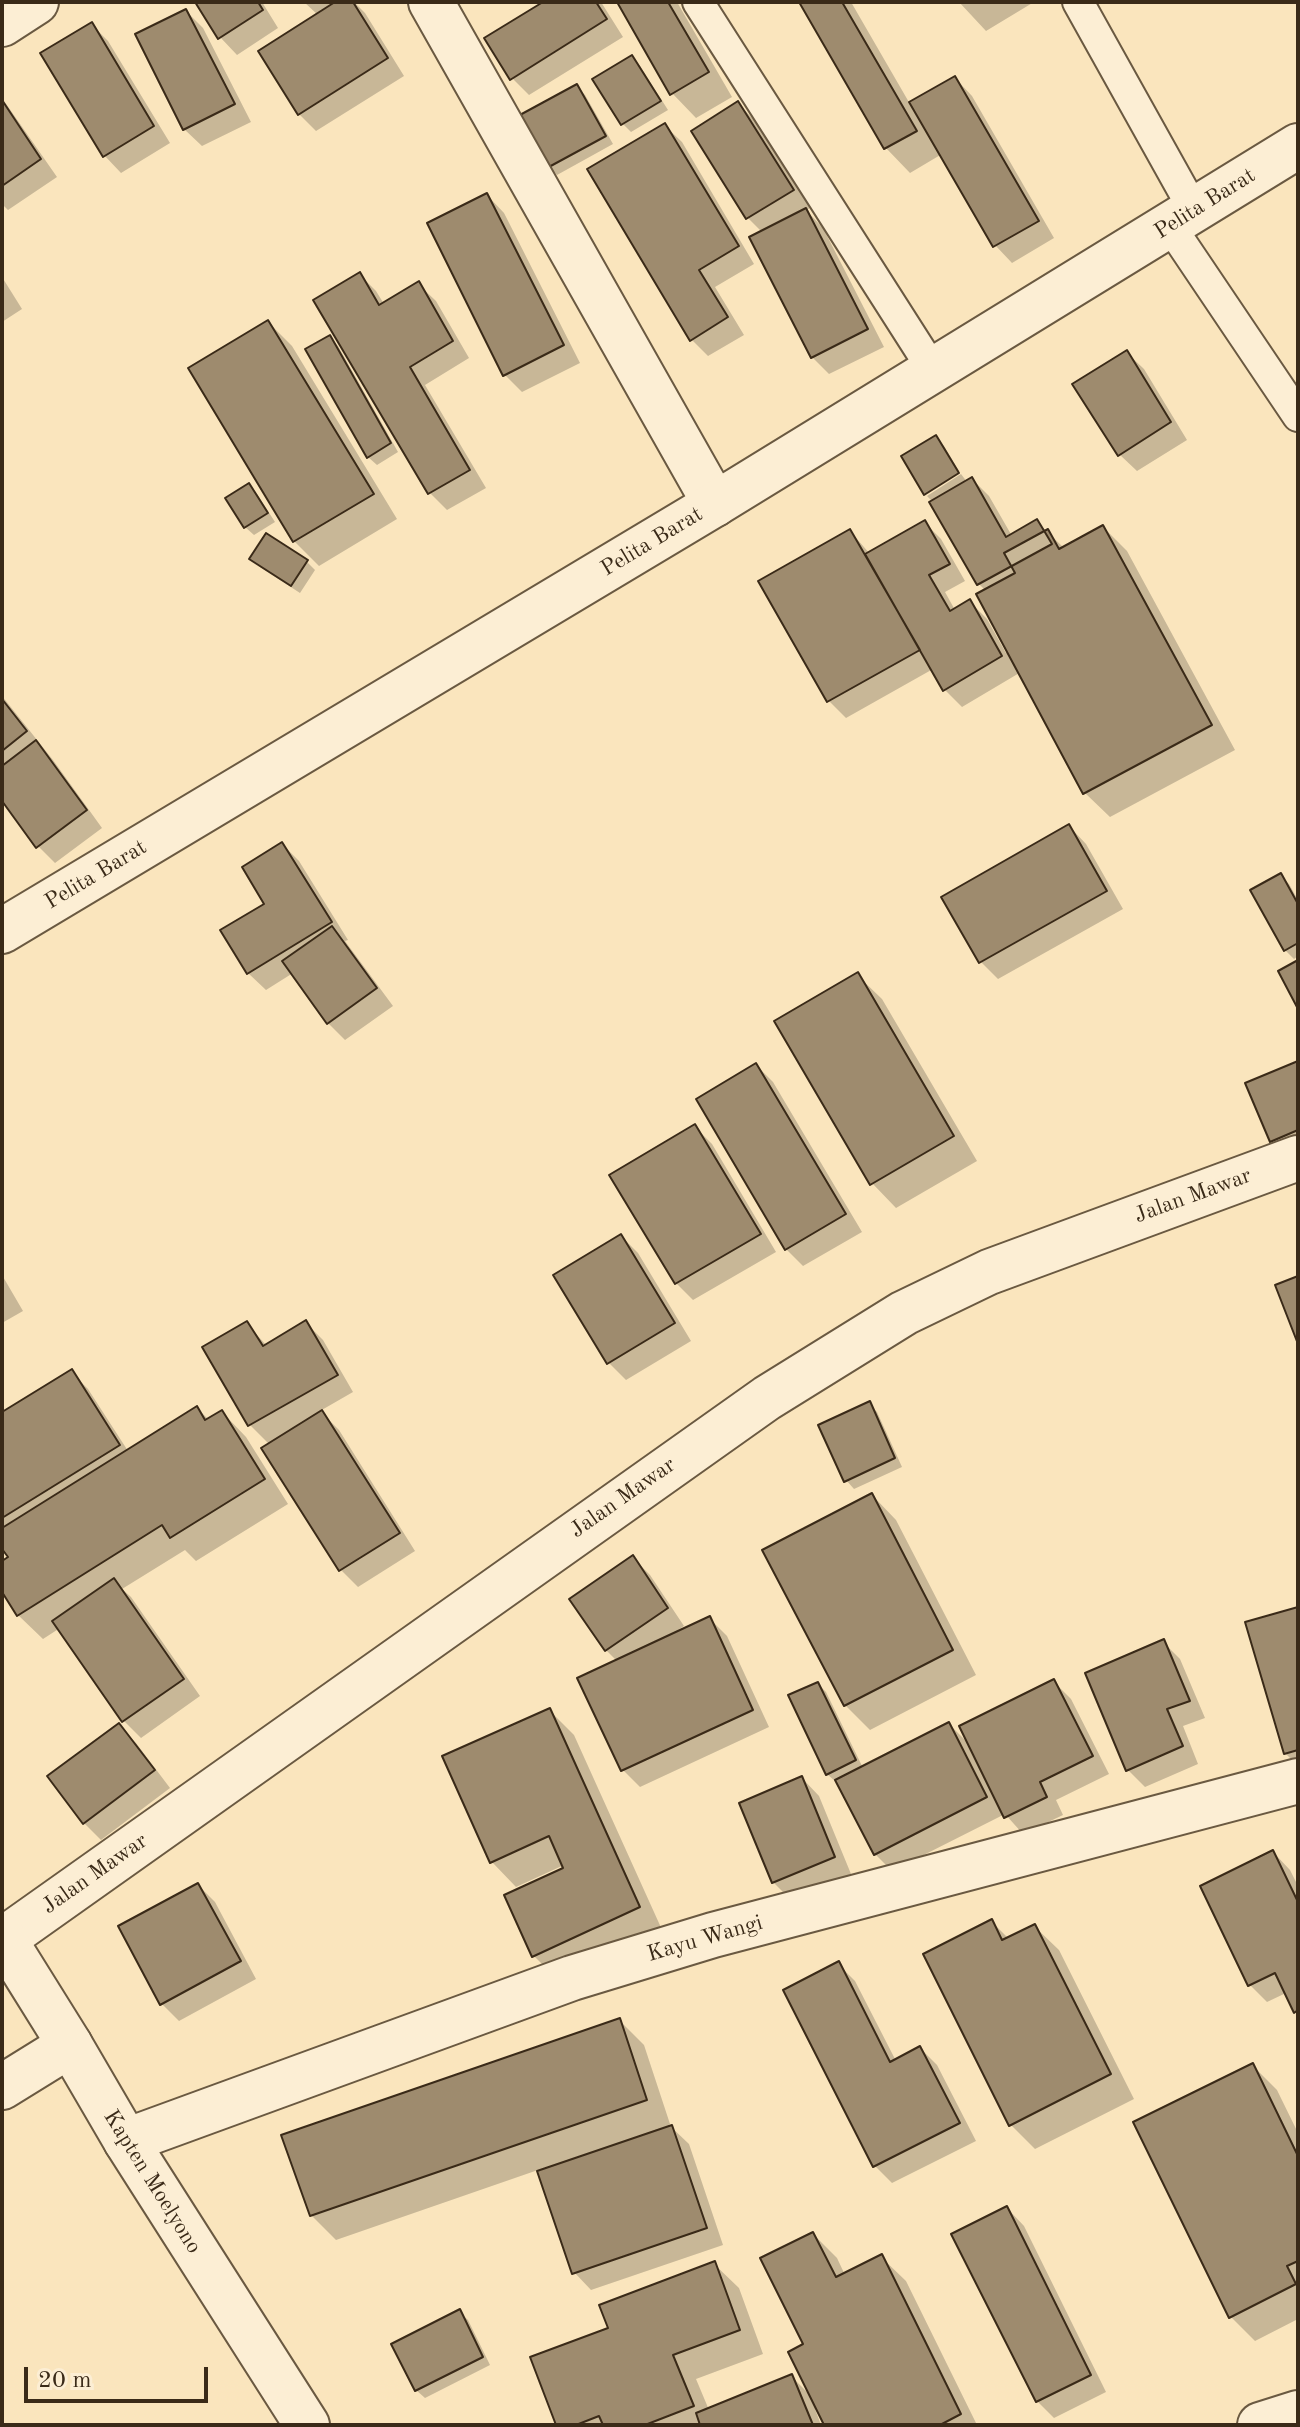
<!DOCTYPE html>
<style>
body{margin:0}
#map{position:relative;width:1300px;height:2427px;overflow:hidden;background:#fae5bd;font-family:"Old Standard TT",serif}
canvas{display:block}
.frame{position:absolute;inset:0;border:4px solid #3a2a18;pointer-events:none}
.scale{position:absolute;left:24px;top:2367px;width:184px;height:36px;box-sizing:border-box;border:4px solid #3a2a18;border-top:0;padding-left:10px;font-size:24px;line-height:28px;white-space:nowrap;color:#3a2a18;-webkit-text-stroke:6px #fceed4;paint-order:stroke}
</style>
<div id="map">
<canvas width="1300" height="2427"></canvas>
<div class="frame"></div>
<div class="scale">20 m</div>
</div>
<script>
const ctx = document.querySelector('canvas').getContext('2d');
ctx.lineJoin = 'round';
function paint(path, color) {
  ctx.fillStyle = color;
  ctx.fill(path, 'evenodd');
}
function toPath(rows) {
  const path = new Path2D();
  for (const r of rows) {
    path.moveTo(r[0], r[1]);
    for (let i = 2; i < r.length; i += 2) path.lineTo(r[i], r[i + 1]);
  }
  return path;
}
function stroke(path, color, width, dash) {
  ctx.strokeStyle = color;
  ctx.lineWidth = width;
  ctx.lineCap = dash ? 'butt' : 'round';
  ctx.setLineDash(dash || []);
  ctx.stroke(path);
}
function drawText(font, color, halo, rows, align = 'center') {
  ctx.font = font + ' "Old Standard TT",serif';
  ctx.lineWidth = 6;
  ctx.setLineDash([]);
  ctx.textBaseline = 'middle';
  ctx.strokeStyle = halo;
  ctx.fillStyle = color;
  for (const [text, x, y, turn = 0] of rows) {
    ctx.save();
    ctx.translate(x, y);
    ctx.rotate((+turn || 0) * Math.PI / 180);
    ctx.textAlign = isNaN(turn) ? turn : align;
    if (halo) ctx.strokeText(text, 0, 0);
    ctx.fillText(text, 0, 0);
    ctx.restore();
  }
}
const shadow = toPath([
 [197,2,262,2,278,28,237,55,220,37],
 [304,2,354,2,365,13,404,76,316,131,299,114,318,15],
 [546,2,601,2,623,37,529,95,512,78],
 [620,2,677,2,732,97,696,118,672,93],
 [802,2,851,2,910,104,955,78,972,96,1054,238,1012,263,995,245,942,154,910,173,886,148],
 [959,2,1034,2,986,31],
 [186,11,203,28,251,122,202,146,184,129],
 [91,24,108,41,170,143,121,173,104,155],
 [632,57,640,66,668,110,631,132,623,124,595,80],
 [577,87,585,95,613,144,557,175,548,166],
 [2,98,57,177,8,210,2,204],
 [738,103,755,121,810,208,806,210,823,228,884,347,829,374,812,357,763,233,748,218],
 [664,125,682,142,754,264,715,287,744,335,708,356,691,339],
 [487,195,504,213,580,363,522,392,505,375],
 [359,274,376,291,384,304,418,284,436,301,469,358,425,385,486,488,447,510,430,493],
 [2,277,22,309,2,322],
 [268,322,292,346,397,519,319,566,294,541],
 [329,337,338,346,398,452,377,465,368,457],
 [1126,352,1144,369,1187,440,1137,471,1119,454],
 [935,438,944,446,959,471,925,493],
 [961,474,967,482,972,479,989,496,1012,536,1037,522,1064,548,1103,527,1127,551,1235,750,1110,817,1085,793,1021,672,962,707,944,689,933,669,846,718,829,701,761,582,850,531,870,554,924,522,941,539,965,581,945,592,955,610,969,601,987,619,1006,653,1009,651,986,591,979,584,933,502,927,496],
 [248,485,257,494,275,522,254,535,245,527],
 [266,536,307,562,315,570,300,593,260,567,252,559],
 [2,696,53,760,102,828,55,863,38,846,2,798],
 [1069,826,1086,844,1123,909,998,979,981,962],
 [282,844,299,861,348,940,345,941,393,1006,345,1040,328,1023,293,973,266,990,248,973],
 [1280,875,1289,884,1298,900,1298,956,1294,959,1285,950,1253,891],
 [857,975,882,999,977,1161,896,1208,872,1183],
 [1298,1063,1298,1154,1289,1158,1272,1141],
 [756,1065,773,1082,862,1232,803,1266,786,1249],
 [695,1127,712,1144,776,1252,693,1300,676,1283],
 [621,1236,638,1253,691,1341,626,1380,609,1363],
 [2,1275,23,1311,2,1323],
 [306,1323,323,1340,353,1392,320,1411,339,1430,415,1551,358,1587,341,1570,270,1445,250,1425,247,1324,267,1346],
 [71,1372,88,1389,128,1451,197,1408,209,1420,222,1412,246,1437,288,1504,196,1561,185,1550,122,1589,131,1597,200,1696,141,1738,123,1720,60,1628,43,1639,18,1615,2,1589,2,1564,10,1558,2,1545,2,1414],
 [869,1404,877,1412,902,1467,854,1489,846,1480],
 [872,1495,896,1520,976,1675,870,1730,845,1705],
 [633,1558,650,1575,684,1626,675,1632,676,1634,710,1619,727,1636,769,1727,640,1787,623,1770,580,1679,618,1662,606,1650],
 [1298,1609,1298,1766,1285,1753],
 [1163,1642,1180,1659,1205,1718,1183,1726,1198,1764,1145,1787,1128,1770],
 [1054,1682,1071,1699,1109,1774,1056,1800,1063,1815,1023,1834,1005,1814,892,1871,875,1854,838,1781,836,1782,827,1774,818,1684,826,1692,863,1768,949,1724,970,1745],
 [549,1710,574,1735,663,1932,558,1980,533,1955,565,1869,564,1865,516,1887,492,1862],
 [119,1726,136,1743,170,1788,101,1840,84,1823],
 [802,1778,819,1796,851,1874,790,1899,773,1882],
 [1273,1852,1290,1870,1298,1886,1298,2014,1286,1993,1267,2002,1250,1985],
 [198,1885,215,1902,256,1979,179,2021,162,2004],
 [991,1921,1009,1939,1034,1926,1059,1950,1134,2099,1035,2149,1011,2125],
 [838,1964,855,1981,896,2061,920,2048,937,2065,976,2141,892,2183,875,2166],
 [619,2020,644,2045,670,2124,669,2125,689,2144,723,2245,591,2290,574,2272,538,2170,336,2240,311,2215],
 [1253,2066,1277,2090,1298,2133,1298,2319,1255,2341,1230,2316],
 [1007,2208,1024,2226,1106,2392,1054,2418,1037,2401],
 [813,2234,837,2258,845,2275,881,2257,906,2281,977,2425,826,2425,818,2408,815,2409,821,2425,558,2425,611,2329,714,2264,739,2288,763,2354,696,2379,709,2410,792,2377,812,2397,805,2345],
 [459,2312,468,2320,490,2365,425,2398,416,2390]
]);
const building = toPath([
 [195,2,258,2,263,10,218,39,195,2],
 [335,2,353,2,388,58,298,115,258,51,335,2],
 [543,2,596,2,607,19,510,80,484,38,543,2],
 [617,2,668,2,709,72,670,95,617,2],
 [799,2,842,2,917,131,884,149,799,2],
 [186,9,235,104,183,130,135,34,186,9],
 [92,22,154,126,103,157,40,53,92,22],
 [632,55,661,101,621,125,592,79,632,55],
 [955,76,1039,221,993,247,909,102,955,76],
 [577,84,606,136,547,168,518,116,577,84],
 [2,100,41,159,2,186,2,100],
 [738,101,794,190,746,219,691,131,738,101],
 [665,123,739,246,699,270,728,317,690,341,587,169,665,123],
 [487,193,564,345,503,376,427,223,487,193],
 [806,208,868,329,811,358,749,237,806,208],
 [360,272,379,305,419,281,453,341,410,367,470,470,428,494,313,300,360,272],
 [268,320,374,494,293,542,188,368,268,320],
 [330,335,391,443,367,458,305,349,330,335],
 [1127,350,1171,422,1118,456,1072,384,1127,350],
 [936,435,959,473,924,495,901,456,936,435],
 [972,477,1006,537,1037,519,1052,544,977,585,929,502,972,477],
 [249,483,268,513,244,528,225,498,249,483],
 [925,520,950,564,929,575,950,611,970,599,1002,656,943,691,865,554,925,520],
 [1103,525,1212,725,1083,794,976,594,1015,573,1004,553,1048,529,1059,549,1103,525],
 [850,529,920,650,827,702,758,581,850,529],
 [266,533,308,560,291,586,249,559,266,533],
 [2,699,27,731,2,751,2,699],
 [36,740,87,810,36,848,2,801,2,766,36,740],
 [1069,824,1107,891,979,963,941,897,1069,824],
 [282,842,332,922,247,974,220,930,264,904,242,867,282,842],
 [1281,873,1298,904,1298,943,1284,951,1250,890,1281,873],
 [332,926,377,988,327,1024,282,961,332,926],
 [1298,960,1298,1009,1278,971,1298,960],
 [858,972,954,1136,870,1185,774,1021,858,972],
 [1298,1061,1298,1130,1270,1142,1245,1083,1298,1061],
 [756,1063,846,1214,785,1250,696,1099,756,1063],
 [695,1124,761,1234,675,1284,609,1175,695,1124],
 [621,1234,675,1323,607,1364,553,1275,621,1234],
 [1298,1276,1298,1344,1275,1285,1298,1276],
 [306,1320,338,1375,248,1426,202,1347,247,1321,263,1346,306,1320],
 [72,1369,120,1445,2,1518,2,1412,72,1369],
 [870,1401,895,1458,844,1482,818,1425,870,1401],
 [197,1406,205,1420,222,1410,265,1479,170,1538,162,1525,17,1616,2,1592,2,1561,8,1557,2,1549,2,1528,197,1406],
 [322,1410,400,1533,339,1571,261,1448,322,1410],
 [872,1493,953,1650,844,1706,762,1550,872,1493],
 [633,1555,668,1608,605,1651,569,1599,633,1555],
 [114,1578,184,1679,122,1722,52,1621,114,1578],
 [1298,1607,1298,1750,1284,1754,1245,1622,1298,1607],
 [710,1616,753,1710,621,1771,577,1678,710,1616],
 [1164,1639,1190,1701,1167,1709,1183,1746,1126,1771,1085,1673,1164,1639],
 [1054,1679,1093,1756,1040,1782,1047,1797,1004,1818,959,1726,1054,1679],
 [818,1682,856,1760,826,1775,788,1695,818,1682],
 [550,1708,640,1907,532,1957,504,1895,563,1868,549,1836,490,1863,442,1756,550,1708],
 [949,1722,987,1797,874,1855,835,1780,949,1722],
 [119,1723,155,1770,83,1824,47,1776,119,1723],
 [802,1776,835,1857,772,1883,739,1803,802,1776],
 [1273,1850,1298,1902,1298,2010,1294,2013,1275,1973,1248,1986,1200,1886,1273,1850],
 [198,1883,241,1961,160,2005,118,1926,198,1883],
 [992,1919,1002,1940,1035,1924,1111,2074,1009,2126,923,1954,992,1919],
 [839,1961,890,2062,920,2046,960,2123,873,2167,783,1990,839,1961],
 [620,2018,647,2100,310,2216,281,2135,620,2018],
 [1253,2063,1298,2156,1298,2261,1287,2266,1296,2284,1229,2318,1133,2122,1253,2063],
 [672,2125,707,2228,572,2274,537,2171,672,2125],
 [1007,2206,1091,2375,1036,2402,951,2234,1007,2206],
 [813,2232,836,2277,882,2254,961,2414,940,2425,824,2425,788,2352,803,2344,760,2258,813,2232],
 [715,2261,740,2330,673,2355,694,2406,645,2425,603,2425,599,2416,576,2425,556,2425,530,2357,608,2328,599,2305,715,2261],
 [460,2309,483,2357,415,2391,391,2344,460,2309],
 [792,2374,813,2425,700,2425,696,2413,792,2374]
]);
const service = toPath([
 [698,2,933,370],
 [1078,2,1194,210],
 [1170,226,1298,416]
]);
const minor = toPath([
 [431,2,715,504],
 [2,24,36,2],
 [4,1939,767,1398,904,1313,989,1272,1298,1158],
 [2,2087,70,2045],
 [126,2141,572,1978,713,1935,1298,1781],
 [1260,2425,1298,2413]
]);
const tertiary = toPath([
 [2,931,715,504,1298,146],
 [2,1936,70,2045,126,2141,307,2425]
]);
const streetNames = [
 ["Pelita Barat",1205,204,-32],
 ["Pelita Barat",652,542,-31],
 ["Pelita Barat",96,875,-31],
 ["Jalan Mawar",1193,1196,-20],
 ["Jalan Mawar",623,1498,-35],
 ["Jalan Mawar",95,1874,-35],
 ["Kayu Wangi",705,1939,-16],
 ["Kapten Moelyono",152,2182,58]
];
paint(shadow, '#0003');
paint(building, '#9e8b6e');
stroke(building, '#3a2a18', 2);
stroke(service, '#6a5941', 34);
stroke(minor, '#6a5941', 48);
stroke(tertiary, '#6a5941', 48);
stroke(service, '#fceed4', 30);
stroke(minor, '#fceed4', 44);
stroke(tertiary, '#fceed4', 44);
drawText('22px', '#3a2a18', '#fceed4', streetNames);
</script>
